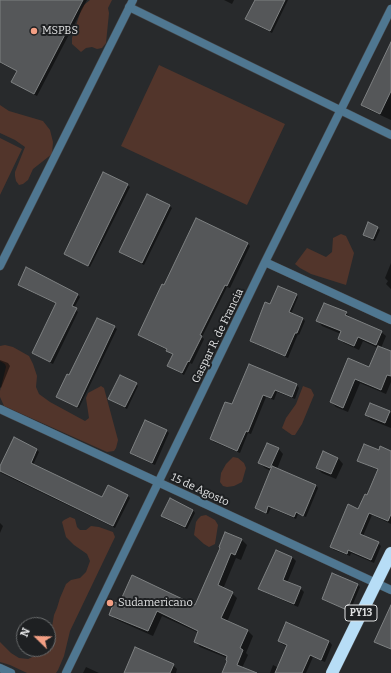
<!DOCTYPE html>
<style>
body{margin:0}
#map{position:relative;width:391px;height:673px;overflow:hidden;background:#282a2c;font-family:Bitter,serif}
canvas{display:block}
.north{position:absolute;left:16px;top:617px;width:40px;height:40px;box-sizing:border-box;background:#1e2022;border:1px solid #6c6e6f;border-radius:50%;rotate:293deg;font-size:11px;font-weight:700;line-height:16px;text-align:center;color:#e1e2e3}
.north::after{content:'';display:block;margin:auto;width:14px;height:18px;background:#f39f84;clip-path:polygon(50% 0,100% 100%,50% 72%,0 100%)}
</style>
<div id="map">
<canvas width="391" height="673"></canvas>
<div class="north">N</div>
</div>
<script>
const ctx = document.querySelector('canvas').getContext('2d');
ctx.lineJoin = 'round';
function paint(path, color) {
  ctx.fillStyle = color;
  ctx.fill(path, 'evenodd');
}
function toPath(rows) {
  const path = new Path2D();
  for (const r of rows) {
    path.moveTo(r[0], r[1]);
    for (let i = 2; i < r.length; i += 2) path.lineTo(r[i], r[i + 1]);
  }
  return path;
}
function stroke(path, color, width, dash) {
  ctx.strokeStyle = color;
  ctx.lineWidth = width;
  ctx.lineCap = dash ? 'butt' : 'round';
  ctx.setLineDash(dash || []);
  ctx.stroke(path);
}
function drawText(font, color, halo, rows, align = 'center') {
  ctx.font = font + ' Bitter,serif';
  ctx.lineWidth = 4;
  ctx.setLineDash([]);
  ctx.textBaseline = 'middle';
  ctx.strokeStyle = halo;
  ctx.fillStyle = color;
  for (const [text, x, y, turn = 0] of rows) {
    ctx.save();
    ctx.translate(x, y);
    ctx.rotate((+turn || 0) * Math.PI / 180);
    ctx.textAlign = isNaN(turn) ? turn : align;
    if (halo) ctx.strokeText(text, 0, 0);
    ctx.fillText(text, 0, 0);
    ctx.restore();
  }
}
const green = toPath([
 [90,0,112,0,108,8,109,13,106,43,102,48,97,49,92,47,86,48,81,52,72,44,72,38,81,10,84,5],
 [159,65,285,124,247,205,121,146],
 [0,105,9,111,43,121,50,130,53,142,52,154,33,169,28,180,23,184,19,185,16,181,15,176,15,172,25,147,15,140,0,133],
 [0,138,22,149,0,195],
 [341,234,346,236,354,253,346,285,311,274,300,268,295,264,307,248,326,257,332,252,333,238],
 [5,345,13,347,29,356,33,364,37,376,36,387,39,394,50,402,85,421,89,418,86,398,88,393,101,386,104,388,118,440,116,448,114,451,107,452,4,406,0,397,0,391,6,367,5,364,0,361,0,346],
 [303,386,311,389,314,395,302,424,295,435,292,435,282,428,286,418,296,404],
 [233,457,238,458,244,463,246,468,242,482,234,486,227,487,223,486,220,482,221,473,226,464],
 [206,515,215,520,218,525,215,544,209,547,204,544,194,535,196,522,198,519,201,516],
 [70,517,75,519,77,527,80,530,86,530,91,526,99,527,113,532,115,537,70,631,64,656,58,670,56,673,27,673,10,665,0,662,0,642,11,653,19,658,28,659,39,654,43,649,48,649,48,640,52,627,54,615,57,608,60,598,66,584,71,580,80,578,86,572,90,561,87,554,74,545,66,537,62,522,64,520]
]);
const shadow = toPath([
 [0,0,87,0,37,96,15,84,13,82,17,71,0,63],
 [224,0,234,0,232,4],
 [256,0,288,0,272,33,249,21,246,19],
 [391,45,391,120,365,108,362,105],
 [127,185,130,187,90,267,67,256,65,253],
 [169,206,172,208,144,265,122,254,120,251],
 [377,228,380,230,375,241,366,237,364,235],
 [248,244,250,246,230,288,227,287,202,337,204,339,192,364,190,363,184,375,171,368,168,366,174,355,170,353,167,350,141,337,139,335,164,286],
 [391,263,391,289,386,284,388,281,385,278],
 [19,285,77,294,80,297,74,308,78,312,53,364,35,355,33,353,57,304,21,287],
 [296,294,298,297,291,314,303,319,305,321,299,335,298,334,288,358,253,343,251,341,270,305],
 [346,313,351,318,381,332,386,336,381,348,391,352,391,382,386,394,360,383,348,412,336,407,331,402,349,359,370,368,378,348,363,341,359,350,344,343,339,338,341,334,322,326,318,321],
 [114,327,117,329,79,408,60,399,58,397,70,376],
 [0,360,8,363,10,366,1,388,0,387],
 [250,365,297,385,299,388,295,399,277,392,274,400,266,397,251,434,248,433,240,453,214,442,211,439,232,406],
 [136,384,138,386,127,409,112,401,109,399],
 [371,404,391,413,391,428,371,420,366,414],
 [166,430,169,433,155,465,133,455,131,453],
 [14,439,37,450,39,452,33,465,102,499,127,495,130,498,115,528,1,473,0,471,0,468],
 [278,448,283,454,277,469,316,485,318,488,306,517,298,514,296,519,271,508,268,514,258,510,256,508,271,471,265,468,259,463],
 [379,452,391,452,391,524,372,515,363,536,378,543,381,546,374,563,351,553,350,556,334,550,331,547,359,510,367,496,378,470,362,463,359,460],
 [338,458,343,464,336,479,322,473,317,468],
 [193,510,195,513,187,529,165,519,162,516],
 [0,523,3,526,0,533],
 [226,533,242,540,247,545,241,560,236,558,223,589,232,593,237,598,227,622,248,631,253,636,246,653,248,655,242,668,248,673,226,673,228,661,227,658,200,647,195,641,199,633,162,616,153,636,115,619,110,614,119,605,196,607,221,548],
 [277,551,292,557,296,561,287,583,300,588,304,592,298,607,264,592,260,588],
 [333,575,358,585,360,587,350,611,325,601,323,599],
 [287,623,329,641,332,645,325,662,313,657,306,673,270,673,273,665,279,668,288,647,282,644,279,641],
 [173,665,177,669,176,673,125,673],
 [86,667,99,673,83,673]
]);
const building = toPath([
 [0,0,83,0,34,94,11,82,17,71,0,62,0,0],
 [255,0,285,0,270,31,245,19,255,0],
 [391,42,391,91,380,114,361,105,391,42],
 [103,172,128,184,88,266,64,254,103,172],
 [147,194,170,205,142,263,119,252,147,194],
 [196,218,248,243,227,286,225,285,200,335,202,336,189,362,188,361,182,373,167,366,173,354,166,351,167,349,138,335,162,284,164,285,196,218],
 [368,222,378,227,373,239,363,235,368,222],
 [26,267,78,294,72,306,77,308,50,362,32,353,56,303,18,285,26,267],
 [278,286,297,294,289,312,303,318,297,333,295,333,285,356,250,341,265,302,270,304,278,286],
 [324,303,347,312,345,315,382,331,376,345,358,337,354,346,338,339,341,331,316,321,324,303],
 [97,318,115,326,77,407,56,397,67,374,69,375,97,318],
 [378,346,391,351,391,376,387,375,381,390,355,379,343,408,330,402,348,358,369,367,378,346],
 [249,364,297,384,292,397,275,390,271,398,263,395,248,432,246,431,237,451,210,439,225,402,232,404,249,364],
 [120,375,137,383,125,407,108,399,120,375],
 [370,403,390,411,385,423,365,415,370,403],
 [145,420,167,430,152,463,130,453,145,420],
 [14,437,37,449,31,463,102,497,108,485,128,495,113,526,0,471,0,466,14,437],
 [267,443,279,448,270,468,258,463,267,443],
 [364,444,379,450,380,446,391,451,391,514,388,521,369,513,360,534,379,542,371,560,348,550,347,554,330,547,348,504,358,509,365,494,367,495,378,469,357,461,364,444],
 [323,451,338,458,331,474,316,468,323,451],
 [272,466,316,485,303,516,296,512,294,517,268,506,266,513,255,508,272,466],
 [170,498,193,510,185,527,161,516,170,498],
 [225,532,242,539,235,555,231,553,218,585,233,592,221,618,248,630,240,648,243,650,237,665,257,673,222,673,227,661,226,660,227,656,194,642,198,631,157,611,148,631,109,615,114,602,119,604,132,575,195,605,220,548,219,547,225,532],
 [276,550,292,557,283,580,301,587,294,604,258,589,276,550],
 [332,573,358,584,347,610,322,599,332,573],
 [391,605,391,649,374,642,391,605],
 [286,622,329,641,321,660,310,655,302,673,275,673,287,645,278,641,286,622],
 [135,647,174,664,170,673,124,673,135,647]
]);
const street = toPath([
 [129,7,391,135],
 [265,262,391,320],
 [0,266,133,0],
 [0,409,391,590],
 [0,668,11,673],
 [66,673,265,262,391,9]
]);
const highway = toPath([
 [332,673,391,553]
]);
const markers = [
 [34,31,4,"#f39f84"],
 [110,603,4,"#f39f84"]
];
const shields = [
 [361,613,32]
];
const shieldNames = [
 ["PY13",361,613]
];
const poiNames = [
 ["MSPBS",42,31],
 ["Sudamericano",118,603]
];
const streetNames = [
 ["Gaspar R. de Francia",218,336,-64],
 ["15 de Agosto",200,490,25]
];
paint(green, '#52352b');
paint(shadow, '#0007');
paint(building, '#555759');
stroke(building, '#7e8182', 1);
stroke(street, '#464749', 9);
stroke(highway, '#464749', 13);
stroke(street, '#4f7791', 8);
stroke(highway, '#b7ddf6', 12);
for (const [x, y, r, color] of markers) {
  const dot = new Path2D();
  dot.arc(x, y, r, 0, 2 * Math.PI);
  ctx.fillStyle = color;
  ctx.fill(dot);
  stroke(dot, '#1e2022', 1.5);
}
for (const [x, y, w] of shields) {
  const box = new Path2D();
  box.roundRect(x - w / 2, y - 8, w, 16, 3);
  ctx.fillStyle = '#1e2022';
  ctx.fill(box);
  stroke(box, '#e1e2e3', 1);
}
drawText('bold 10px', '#e1e2e3', null, shieldNames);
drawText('11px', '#e1e2e3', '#1e2022', poiNames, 'left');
drawText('11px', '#e1e2e3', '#1e2022', streetNames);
</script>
